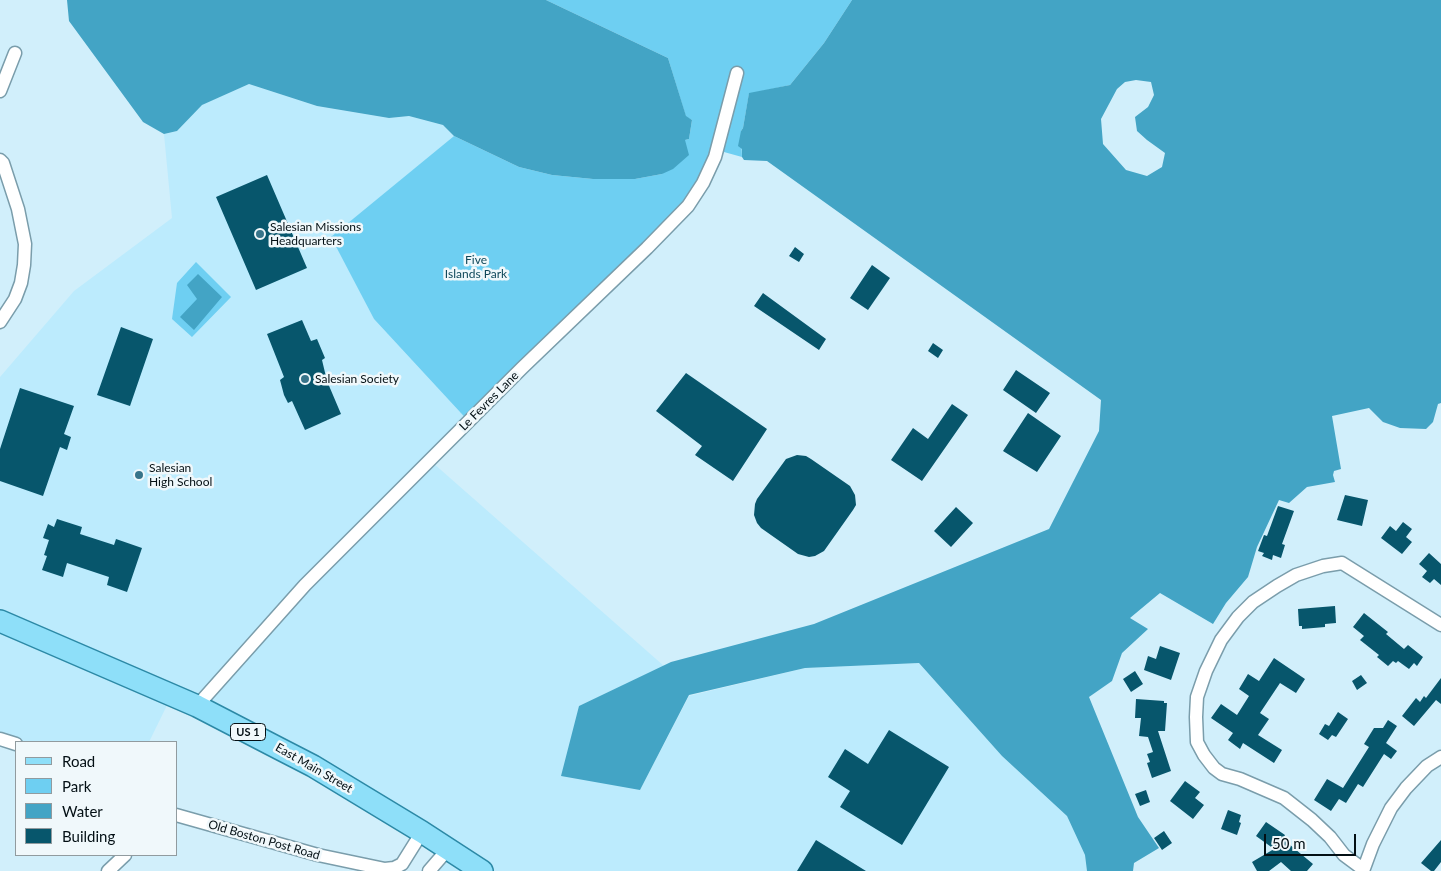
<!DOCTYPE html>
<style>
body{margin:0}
#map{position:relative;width:1441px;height:871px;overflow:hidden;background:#d1effb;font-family:Lato,sans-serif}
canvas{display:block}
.legend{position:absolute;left:15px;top:741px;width:162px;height:115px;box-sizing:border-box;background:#f0f8fb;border:1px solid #919b9f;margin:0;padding:6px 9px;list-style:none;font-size:15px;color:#030f14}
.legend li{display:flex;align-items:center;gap:10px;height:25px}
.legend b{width:25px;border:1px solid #919b9f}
.scale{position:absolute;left:1264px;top:834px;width:92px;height:22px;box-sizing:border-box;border:2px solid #030f14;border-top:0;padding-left:6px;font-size:15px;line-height:18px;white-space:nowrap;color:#030f14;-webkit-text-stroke:4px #f0f8fb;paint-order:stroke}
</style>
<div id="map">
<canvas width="1441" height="871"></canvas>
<ul class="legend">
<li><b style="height:6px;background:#8edff9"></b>Road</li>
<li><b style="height:14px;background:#6ecff2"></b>Park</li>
<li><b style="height:14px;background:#43a4c5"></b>Water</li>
<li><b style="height:14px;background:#07566c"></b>Building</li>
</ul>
<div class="scale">50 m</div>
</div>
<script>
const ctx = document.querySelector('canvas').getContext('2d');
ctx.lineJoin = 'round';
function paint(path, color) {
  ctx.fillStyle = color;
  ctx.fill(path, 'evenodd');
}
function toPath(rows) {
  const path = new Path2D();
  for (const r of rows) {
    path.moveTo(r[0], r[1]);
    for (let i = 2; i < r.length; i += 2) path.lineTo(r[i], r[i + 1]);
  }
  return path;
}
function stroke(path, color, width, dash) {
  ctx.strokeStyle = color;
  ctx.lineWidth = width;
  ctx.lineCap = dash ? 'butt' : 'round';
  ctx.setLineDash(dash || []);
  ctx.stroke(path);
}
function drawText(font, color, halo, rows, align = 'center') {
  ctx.font = font + ' Lato,sans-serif';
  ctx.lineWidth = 5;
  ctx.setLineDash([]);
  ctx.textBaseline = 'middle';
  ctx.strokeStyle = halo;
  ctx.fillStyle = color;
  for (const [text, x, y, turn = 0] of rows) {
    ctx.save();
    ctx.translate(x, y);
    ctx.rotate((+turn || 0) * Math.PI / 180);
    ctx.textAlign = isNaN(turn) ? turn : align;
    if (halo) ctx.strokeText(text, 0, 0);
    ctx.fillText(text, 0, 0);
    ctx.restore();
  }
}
const built = toPath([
 [249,84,317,106,389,118,409,116,443,125,454,136,332,237,374,319,472,425,433,463,664,666,579,706,640,790,689,696,805,668,919,663,1002,756,1067,816,1085,855,1087,871,433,871,449,854,173,693,149,742,16,742,0,737,0,377,74,291,172,218,164,134,177,131,201,105]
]);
const green = toPath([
 [546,0,852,0,824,43,790,85,749,94,743,128,741,131,742,157,724,152,701,197,672,232,472,425,374,319,331,237,454,136,519,167,552,175,593,179,635,179,662,174,685,140,689,139,692,120,686,117,668,58],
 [196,262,231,297,192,337,172,319,177,283]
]);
const water = toPath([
 [67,0,546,0,668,58,686,116,692,120,689,139,685,140,689,155,673,169,662,174,635,179,593,179,552,175,519,167,454,136,443,125,409,116,389,118,317,106,249,84,202,105,177,131,164,134,143,122,69,21],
 [852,0,1441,0,1441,403,1438,404,1433,422,1426,429,1400,428,1383,422,1369,408,1332,416,1341,469,1334,471,1333,475,1335,482,1307,487,1289,503,1279,500,1257,547,1248,577,1226,603,1213,624,1160,593,1130,618,1148,629,1122,653,1112,681,1089,697,1138,817,1159,848,1134,863,1133,871,1087,871,1085,855,1067,816,1002,756,919,663,805,668,689,695,640,790,561,776,579,706,671,662,814,624,1049,529,1099,431,1101,400,767,161,744,160,742,157,742,149,738,146,741,131,743,128,749,93,790,85,824,43],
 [1136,80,1151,82,1154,95,1148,107,1135,117,1137,131,1147,140,1165,153,1162,167,1147,176,1126,170,1103,144,1101,119,1117,89,1125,82],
 [198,274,222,297,194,330,180,317,197,299,187,285]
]);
const building = toPath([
 [267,175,307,268,256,290,216,197],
 [795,247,804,254,799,262,789,256],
 [872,265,890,278,868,310,850,298],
 [763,293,826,339,819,350,754,306],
 [302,320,311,341,317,339,325,358,322,360,327,381,341,414,305,430,292,401,288,403,284,395,280,380,284,377,267,334],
 [121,327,153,339,130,406,97,395],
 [933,343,943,350,938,358,928,351],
 [1016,370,1050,393,1036,413,1003,390],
 [686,373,767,429,733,481,695,455,702,446,656,411],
 [20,388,74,406,64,434,71,437,67,450,60,447,43,496,0,481,0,449],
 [952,404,968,415,922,481,891,460,913,428,928,439],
 [1028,413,1061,436,1037,472,1003,451],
 [797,455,806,456,811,459,850,486,855,495,856,505,853,510,824,551,815,556,809,557,798,554,761,528,757,523,754,515,755,504,757,499,786,459],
 [1345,495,1368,500,1362,526,1337,520],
 [1278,506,1294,511,1282,544,1285,545,1281,558,1273,555,1272,560,1262,556,1264,553,1258,551,1264,535,1267,536],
 [956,507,973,523,951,547,934,531],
 [57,519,82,527,80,534,114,545,116,539,142,548,127,592,107,585,109,577,67,563,63,577,42,570,47,556,44,555,49,540,43,538,48,524,54,527],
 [1403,522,1412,529,1406,537,1412,542,1402,554,1381,538,1390,526,1396,531],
 [1429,553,1441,564,1441,585,1434,579,1430,583,1422,577,1427,571,1419,564],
 [1335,606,1336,623,1325,624,1325,627,1302,629,1302,626,1299,626,1298,609],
 [1364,613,1388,632,1386,634,1404,649,1408,645,1423,657,1417,666,1414,663,1409,669,1398,661,1396,663,1393,661,1388,666,1377,657,1379,655,1360,640,1364,636,1353,627],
 [1160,646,1180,653,1171,680,1144,670,1148,656,1156,659],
 [1274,658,1305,679,1296,693,1280,683,1260,713,1269,719,1258,735,1282,750,1274,763,1243,743,1240,749,1228,740,1233,733,1211,718,1221,704,1237,715,1249,696,1239,689,1248,674,1259,681],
 [1135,671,1143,684,1131,692,1123,679],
 [1361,675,1367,683,1357,690,1352,681],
 [1441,678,1441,704,1436,700,1414,726,1402,716,1416,698,1420,702,1424,696,1426,698],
 [1136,699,1164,701,1164,703,1167,703,1165,731,1158,731,1171,771,1152,778,1147,763,1150,762,1147,754,1153,752,1148,737,1139,736,1141,718,1135,718],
 [1338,712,1348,719,1336,737,1332,735,1328,740,1319,734,1325,724,1329,726],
 [1388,720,1397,726,1386,743,1397,751,1391,759,1384,754,1363,787,1358,784,1346,803,1339,799,1331,811,1314,800,1327,779,1343,788,1369,747,1364,744,1374,728,1383,728],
 [889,730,949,767,902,845,840,807,850,791,828,777,845,749,868,764],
 [1185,781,1200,792,1195,798,1204,805,1193,819,1170,801],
 [1146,790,1150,802,1140,806,1135,794],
 [1228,810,1241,815,1239,822,1241,823,1237,835,1221,829],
 [1266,822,1285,835,1283,839,1313,864,1307,871,1291,871,1281,862,1269,871,1257,871,1252,862,1274,849,1256,836],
 [1164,831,1172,843,1162,850,1154,838],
 [816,840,866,871,797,871],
 [1441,840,1441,862,1434,871,1431,871,1421,863]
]);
const street = toPath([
 [0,91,15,53],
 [0,160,3,163,18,209,25,244,24,265,21,283,15,299,0,322],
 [197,706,305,585,522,368,647,248,688,206,703,183,715,157,737,73],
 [0,739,16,744],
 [176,815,318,855,385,869,394,868,402,864,422,832],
 [1363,869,1344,855,1330,837,1312,820,1284,798,1240,779,1222,774,1214,768,1204,755,1197,742,1196,717,1197,697,1206,671,1221,640,1238,617,1253,602,1277,586,1296,575,1323,566,1342,563,1441,625],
 [108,871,125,855],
 [429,871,448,849],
 [1363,871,1373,844,1391,808,1406,788,1427,766,1441,757]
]);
const primary = toPath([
 [0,621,197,706,278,748,313,766,422,832,482,871]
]);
const markers = [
 [260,234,5,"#37748a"],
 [305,379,5,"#37748a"],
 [139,475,5,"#37748a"]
];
const shields = [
 [248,732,35]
];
const shieldNames = [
 ["US 1",248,732]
];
const poiNames = [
 ["Salesian Missions",270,227],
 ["Headquarters",270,241],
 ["Salesian Society",315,379],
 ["Salesian",149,468],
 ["High School",149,482]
];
const parkNames = [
 ["Five",476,260],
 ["Islands Park",476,274]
];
const streetNames = [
 ["Le Fevres Lane",489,401,-45],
 ["East Main Street",314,768,30],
 ["Old Boston Post Road",264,840,16]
];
paint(built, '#bcebfd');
paint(green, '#6ecff2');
paint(water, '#43a4c5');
paint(building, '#07566c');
stroke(street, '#7a9dab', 15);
stroke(primary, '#2c89a6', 24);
stroke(street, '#fff', 12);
stroke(primary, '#8edff9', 21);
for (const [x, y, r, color] of markers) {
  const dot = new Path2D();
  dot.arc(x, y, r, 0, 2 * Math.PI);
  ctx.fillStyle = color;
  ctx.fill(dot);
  stroke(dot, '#f0f8fb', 2);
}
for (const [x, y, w] of shields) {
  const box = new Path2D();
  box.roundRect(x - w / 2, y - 8.5, w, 17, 4);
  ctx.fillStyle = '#f0f8fb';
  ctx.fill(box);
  stroke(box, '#030f14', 1);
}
drawText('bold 11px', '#030f14', null, shieldNames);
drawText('12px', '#030f14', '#f0f8fb', poiNames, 'left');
drawText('12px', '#10485a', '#f0f8fb', parkNames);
drawText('12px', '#030f14', '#f0f8fb', streetNames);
</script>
